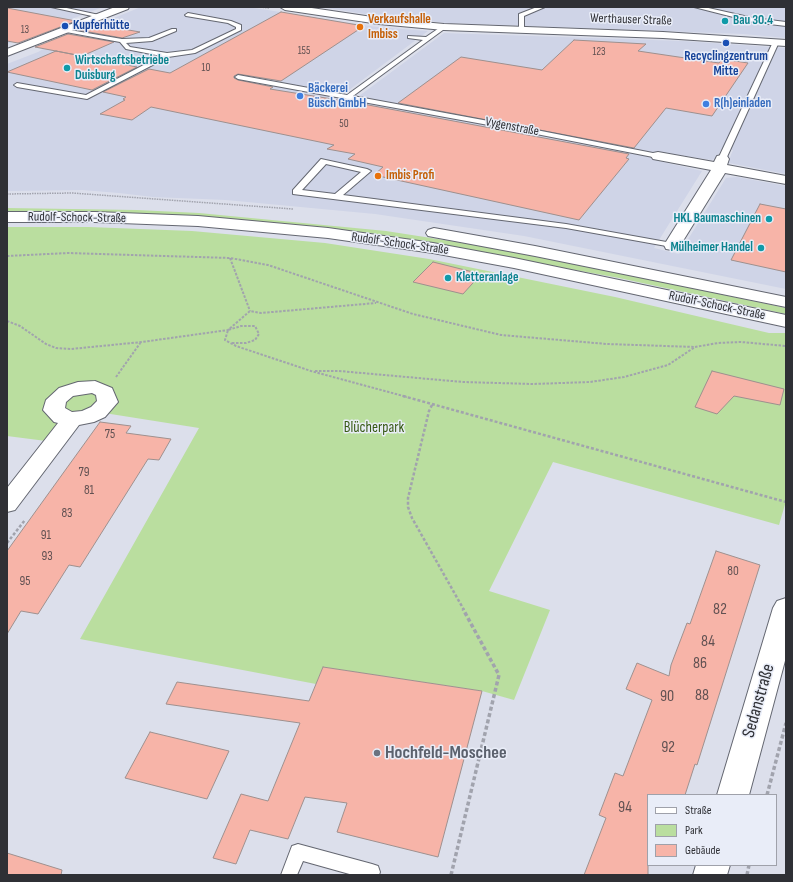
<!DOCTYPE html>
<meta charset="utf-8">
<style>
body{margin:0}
#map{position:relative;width:793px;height:882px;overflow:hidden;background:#dcdfeb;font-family:"Sofia Sans Condensed",sans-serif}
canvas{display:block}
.frame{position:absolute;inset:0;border:8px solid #2f3035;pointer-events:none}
.legend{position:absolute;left:647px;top:794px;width:130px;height:72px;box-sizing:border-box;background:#e9edf8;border:1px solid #9fa1aa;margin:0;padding:5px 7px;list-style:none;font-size:12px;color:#2f3035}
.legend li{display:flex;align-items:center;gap:8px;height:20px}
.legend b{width:20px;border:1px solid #9fa1aa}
</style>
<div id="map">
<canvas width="793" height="882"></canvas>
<div class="frame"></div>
<ul class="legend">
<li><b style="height:5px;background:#fff"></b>Straße</li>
<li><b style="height:11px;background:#bade9f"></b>Park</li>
<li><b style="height:11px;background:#f7b4a8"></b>Gebäude</li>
</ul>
</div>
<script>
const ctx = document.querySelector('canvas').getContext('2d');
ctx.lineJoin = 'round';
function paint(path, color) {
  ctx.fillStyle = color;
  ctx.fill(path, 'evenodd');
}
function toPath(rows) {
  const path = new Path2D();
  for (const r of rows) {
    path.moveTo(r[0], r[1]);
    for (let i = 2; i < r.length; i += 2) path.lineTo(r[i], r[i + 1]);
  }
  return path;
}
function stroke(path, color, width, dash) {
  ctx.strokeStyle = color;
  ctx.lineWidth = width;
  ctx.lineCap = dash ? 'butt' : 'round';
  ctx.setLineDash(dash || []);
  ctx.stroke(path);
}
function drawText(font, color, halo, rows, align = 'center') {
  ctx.font = font + ' "Sofia Sans Condensed",sans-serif';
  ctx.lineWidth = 3;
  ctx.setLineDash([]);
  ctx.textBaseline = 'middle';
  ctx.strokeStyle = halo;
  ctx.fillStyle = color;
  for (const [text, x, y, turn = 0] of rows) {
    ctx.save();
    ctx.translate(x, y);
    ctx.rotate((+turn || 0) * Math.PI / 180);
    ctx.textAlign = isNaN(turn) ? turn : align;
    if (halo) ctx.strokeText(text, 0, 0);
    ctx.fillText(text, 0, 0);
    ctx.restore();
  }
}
const built = toPath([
 [7,7,103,7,7,44],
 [141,7,248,7,377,27,428,31,337,99,351,102,444,33,682,41,786,48,786,174,729,163,728,162,733,150,722,148,716,159,711,160,661,152,654,160,702,171,654,248,679,254,726,178,737,177,786,186,786,289,524,236,375,214,226,200,153,197,119,193,82,190,7,191,7,64,38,52,57,41],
 [321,7,786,7,786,38,743,34,448,23,384,17]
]);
const green = toPath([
 [7,208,137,210,199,213,386,231,489,247,620,273,786,308,786,314,619,278,384,235,329,228,197,216,7,212],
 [7,227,89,227,192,231,325,243,429,259,615,297,769,333,786,333,786,501,779,525,553,462,489,591,550,610,514,700,482,691,323,667,316,684,80,639,199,428,98,412,105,392,66,392,62,417,54,442,7,436],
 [90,393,95,395,98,398,98,402,89,410,76,412,70,412,64,406,65,401,73,395]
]);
const building = toPath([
 [7,8,76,21,18,43,7,41,7,8],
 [281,12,364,26,281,81,238,74,234,76,234,78,238,80,273,87,270,89,363,104,629,154,626,158,629,159,579,220,374,175,383,167,348,159,355,154,327,149,334,145,151,107,132,120,100,114,125,100,123,99,126,97,103,92,149,69,170,73,281,12],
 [94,24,140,32,122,38,78,30,94,24],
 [68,34,114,42,82,56,35,47,68,34],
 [574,40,646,44,638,51,719,63,722,59,748,63,712,116,666,108,634,148,398,103,461,57,542,70,574,40],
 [56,51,137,67,92,90,7,72,56,51],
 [760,204,786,209,786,272,731,260,760,204],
 [433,262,481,274,463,294,413,282,433,262],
 [712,371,784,389,780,405,734,396,717,414,695,407,712,371],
 [100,422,131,426,126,433,171,439,159,460,148,459,80,567,69,565,38,614,21,611,7,634,7,551,100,422],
 [716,551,760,565,697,765,695,764,685,795,648,795,648,875,584,875,606,818,599,815,615,773,623,776,652,700,626,689,637,663,669,676,671,665,687,623,690,624,716,551],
 [323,667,482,691,438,857,337,832,347,803,305,797,288,839,250,830,236,864,213,858,241,794,268,801,300,723,166,704,177,682,309,701,323,667],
 [150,732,229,751,207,799,125,778,150,732],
 [7,853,62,870,61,875,7,875,7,853]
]);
const pathFar3 = toPath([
 [260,7,269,8],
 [7,194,72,193,293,209]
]);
const pathFar2 = toPath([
 [7,256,68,253,230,258,268,265,413,314,501,335,607,344,695,347],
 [230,258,250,311],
 [7,321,20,326,46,344,56,348,71,349,142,342,228,330,250,311,261,313,376,303],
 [232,343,246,343,255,340,259,334,255,326,241,326,228,330,225,340,236,346,311,371,407,397],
 [315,371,339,371,463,382,533,384,590,382,624,377,668,365,695,347,718,343,741,342,786,346],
 [116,377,141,342]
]);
const pathFar1 = toPath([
 [403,396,786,502],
 [432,405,429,411,408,498,408,507,412,518,464,610],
 [7,543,25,520]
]);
const path = toPath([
 [767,795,786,723],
 [451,875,499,675,463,609],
 [747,875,749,865]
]);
const lane = toPath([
 [51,7,62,7,104,16,101,18,51,7],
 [537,7,545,7,524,16,524,30,519,31,519,14,537,7],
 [694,7,704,7,753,18,786,22,786,26,753,22,694,7],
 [188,13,231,21,241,25,241,30,195,53,168,57,87,99,17,87,14,85,17,83,86,95,161,56,126,49,120,42,66,32,63,30,64,29,122,39,149,38,172,29,176,29,176,31,152,41,126,43,130,47,167,53,192,50,236,29,236,27,228,23,186,16,185,15,188,13],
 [442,26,447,27,353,96,521,127,658,154,662,156,658,158,521,131,238,79,235,77,238,75,347,95,423,40,408,38,408,36,426,37,442,26],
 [776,40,779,42,726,159,722,161,719,161,718,159,773,42,776,40],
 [321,159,367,169,371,171,343,195,566,224,672,243,676,245,672,247,566,228,293,194,293,190,321,159],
 [326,164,361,172,335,194,302,190,326,164],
 [298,844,372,864,378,866,380,872,379,875,353,875,303,861,297,875,281,875,292,846,298,844]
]);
const street = toPath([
 [115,7,129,7,128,9,7,56,7,49,115,7],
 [280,7,305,7,379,18,444,24,663,32,786,40,786,46,663,38,444,30,379,24,285,10,280,7],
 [658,152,714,162,717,156,722,155,727,156,729,159,727,165,786,176,786,184,725,173,678,249,672,250,666,249,664,245,711,170,653,159,651,156,653,153,658,152],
 [95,381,112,388,118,402,105,417,94,422,79,425,15,510,7,512,7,488,58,423,54,422,43,410,46,400,59,388,78,382,95,381],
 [92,393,96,395,97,401,91,407,82,411,72,412,65,408,66,402,73,396,92,393],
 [786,598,786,657,749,795,717,795,773,608,777,601,786,598],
 [696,865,730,865,727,875,693,875,696,865]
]);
const secondary = toPath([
 [7,212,95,212,198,216,328,228,433,243,514,258,786,315,786,327,514,268,433,253,328,238,198,226,95,222,7,222,7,212],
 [434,228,535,246,786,297,786,307,535,256,428,236,426,233,428,230,434,228]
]);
const markers = [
 [725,21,4,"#0f9aa8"],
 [65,26,4,"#1a4fb4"],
 [360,27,4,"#e8710a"],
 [726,43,4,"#1a4fb4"],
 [67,68,4,"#0f9aa8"],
 [300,96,4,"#3f7fe0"],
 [706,104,4,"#3f7fe0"],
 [378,176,4,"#e8710a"],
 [769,219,4,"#0f9aa8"],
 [761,248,4,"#0f9aa8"],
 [448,278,4,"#0f9aa8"],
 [377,753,4,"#6b7280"]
];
const farNumbernames = [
 ["13",25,30],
 ["155",304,51],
 ["123",599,52],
 ["10",206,68],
 ["50",344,124]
];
const farFoodnames = [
 ["Verkaufshalle",368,20],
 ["Imbiss",368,35],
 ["Imbis Profi",386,176]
];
const farStreetnames = [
 ["Werthauser Straße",631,20,2],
 ["Vygenstraße",512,127,11],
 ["Rudolf-Schock-Straße",77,218,1],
 ["Rudolf-Schock-Straße",400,244,8],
 ["Rudolf-Schock-Straße",717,306,12]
];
const farCulturenames = [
 ["Bau 30.4",733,21],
 ["Wirtschaftsbetriebe",75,61],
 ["Duisburg",75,76],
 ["HKL Baumaschinen",761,219,"right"],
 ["Mülheimer Handel",753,248,"right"],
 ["Kletteranlage",456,278]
];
const farTransitnames = [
 ["Kupferhütte",73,26],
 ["Recyclingzentrum",726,57,"center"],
 ["Mitte",726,72,"center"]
];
const farShopnames = [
 ["Bäckerei",308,89],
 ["Büsch GmbH",308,104],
 ["R(h)einladen",714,104]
];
const numberNames = [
 ["75",110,435],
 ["79",84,473],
 ["81",89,491],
 ["83",67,514],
 ["91",46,536],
 ["93",47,557],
 ["80",733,572],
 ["95",25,582]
];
const parkNames = [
 ["Blücherpark",374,428]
];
const nearNumbernames = [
 ["82",720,610],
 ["84",708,642],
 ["86",700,664],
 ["88",702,696],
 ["90",667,697],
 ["92",668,748],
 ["94",625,808]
];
const nearStreetnames = [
 ["Sedanstraße",759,701,-74]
];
const nearWorshipnames = [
 ["Hochfeld-Moschee",385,753]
];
paint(built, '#cfd4e7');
paint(green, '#bade9f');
paint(building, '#f7b4a8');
stroke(building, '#9e908e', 1);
stroke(lane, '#646771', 2);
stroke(street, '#646771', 2);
stroke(secondary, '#646771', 2);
stroke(pathFar3, '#a1a3ad', 1.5, [1.5, 1]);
stroke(pathFar2, '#a1a3ad', 2, [2.5, 1.5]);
stroke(pathFar1, '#a1a3ad', 2.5, [3, 2]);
stroke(path, '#a1a3ad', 3.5, [4, 2.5]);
paint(lane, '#fff');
paint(street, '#fff');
paint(secondary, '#fff');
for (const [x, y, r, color] of markers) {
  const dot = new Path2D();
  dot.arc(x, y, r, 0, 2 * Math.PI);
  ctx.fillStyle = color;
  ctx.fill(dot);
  stroke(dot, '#e9edf8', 1.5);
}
drawText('11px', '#615152', null, farNumbernames);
drawText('bold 13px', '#c56008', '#e9edf8', farFoodnames, 'left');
drawText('13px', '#2f3035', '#e9edf8', farStreetnames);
drawText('bold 13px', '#0d838f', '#e9edf8', farCulturenames, 'left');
drawText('bold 13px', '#164399', '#e9edf8', farTransitnames, 'left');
drawText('bold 13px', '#366cbe', '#e9edf8', farShopnames, 'left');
drawText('13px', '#615152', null, numberNames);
drawText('15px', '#375a14', '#e9edf8', parkNames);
drawText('16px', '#615152', null, nearNumbernames);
drawText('18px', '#2f3035', '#e9edf8', nearStreetnames);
drawText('bold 18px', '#5b616d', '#e9edf8', nearWorshipnames, 'left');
</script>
